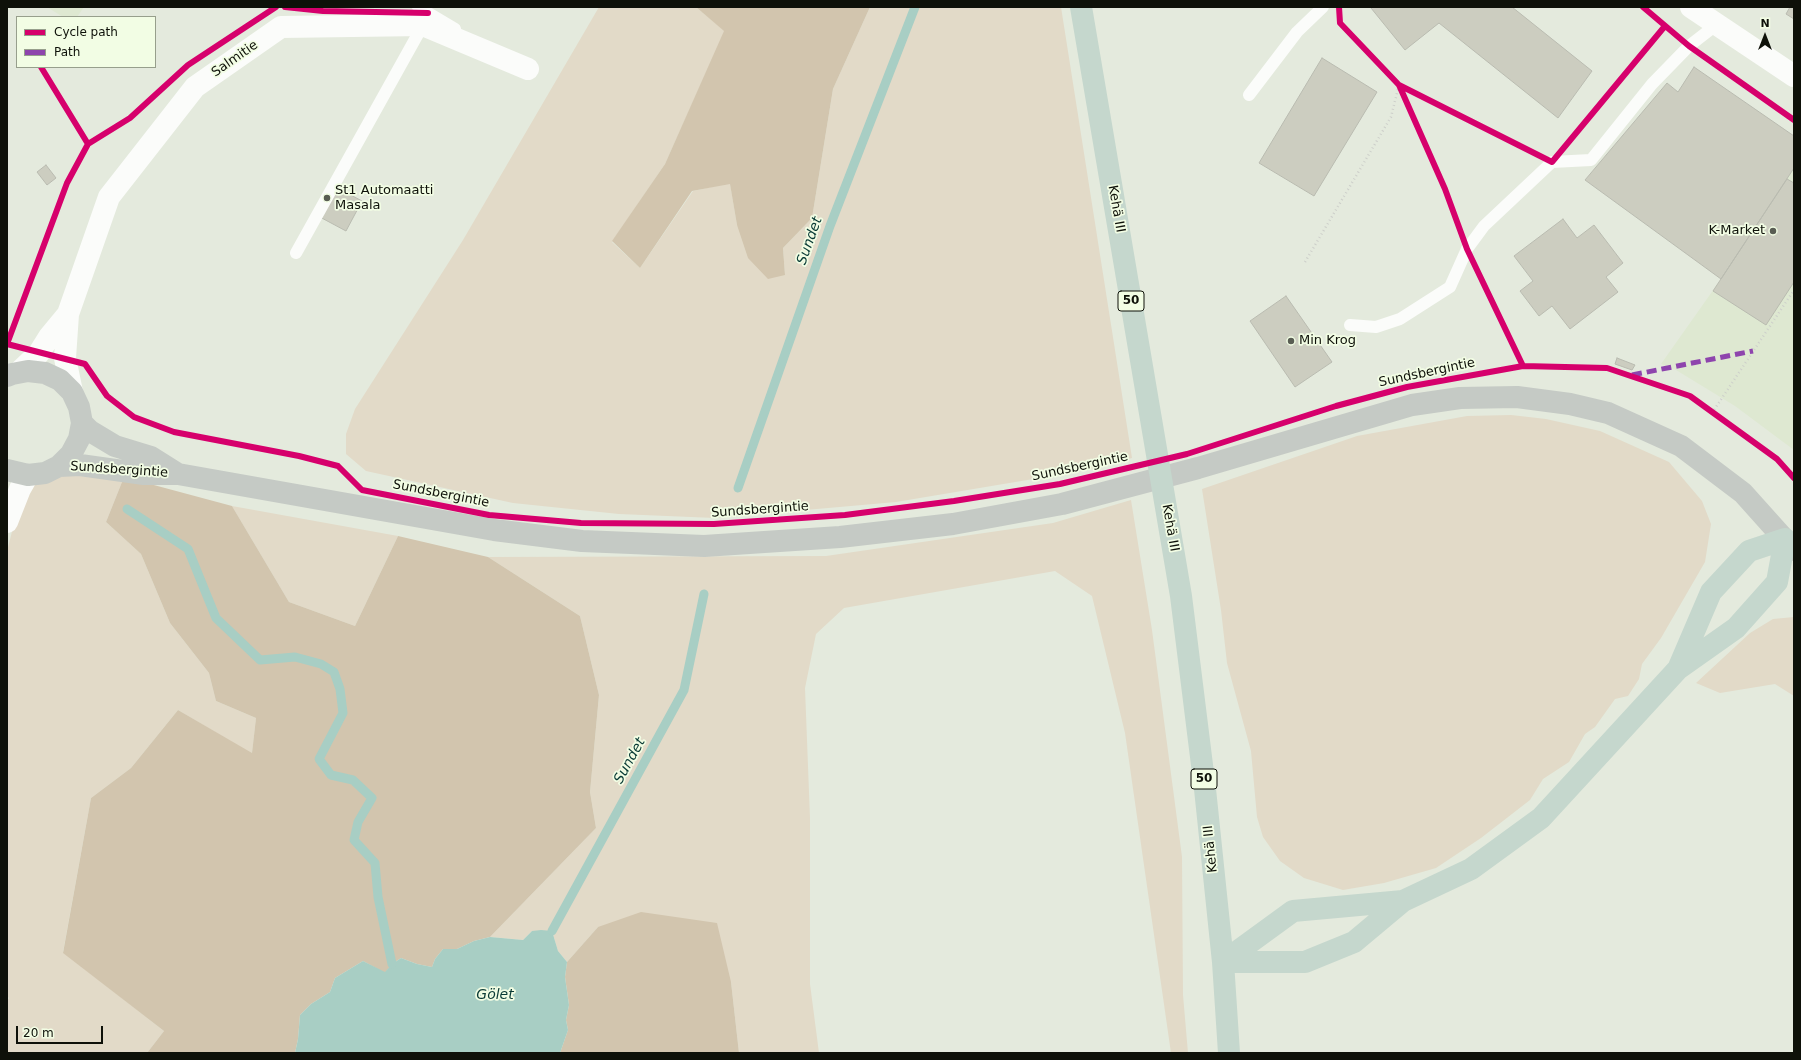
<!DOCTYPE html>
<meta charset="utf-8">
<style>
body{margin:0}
#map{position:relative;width:1801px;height:1060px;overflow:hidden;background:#e4eadd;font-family:"DejaVu Sans",sans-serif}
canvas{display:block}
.frame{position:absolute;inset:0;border:8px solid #0e1109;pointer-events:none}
.legend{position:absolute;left:16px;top:16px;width:140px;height:52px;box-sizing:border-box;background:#f2fde4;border:1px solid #979f8c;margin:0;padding:5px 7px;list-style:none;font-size:12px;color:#0e1109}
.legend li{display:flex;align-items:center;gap:8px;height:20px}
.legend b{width:20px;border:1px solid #979f8c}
.north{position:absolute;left:1745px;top:16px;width:40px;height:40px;-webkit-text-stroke:3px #f2fde4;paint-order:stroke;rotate:0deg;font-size:11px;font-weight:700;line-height:16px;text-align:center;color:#0e1109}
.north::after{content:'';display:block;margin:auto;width:14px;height:18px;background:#0e1109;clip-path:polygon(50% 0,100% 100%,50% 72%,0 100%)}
.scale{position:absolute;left:16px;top:1026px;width:87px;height:18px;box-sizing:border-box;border:2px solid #0e1109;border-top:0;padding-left:5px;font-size:12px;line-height:14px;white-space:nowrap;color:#0e1109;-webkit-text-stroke:3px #f2fde4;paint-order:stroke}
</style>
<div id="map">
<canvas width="1801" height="1060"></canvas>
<div class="frame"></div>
<ul class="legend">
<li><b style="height:5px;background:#d6006c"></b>Cycle path</li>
<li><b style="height:5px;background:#8e44ad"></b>Path</li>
</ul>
<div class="north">N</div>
<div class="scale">20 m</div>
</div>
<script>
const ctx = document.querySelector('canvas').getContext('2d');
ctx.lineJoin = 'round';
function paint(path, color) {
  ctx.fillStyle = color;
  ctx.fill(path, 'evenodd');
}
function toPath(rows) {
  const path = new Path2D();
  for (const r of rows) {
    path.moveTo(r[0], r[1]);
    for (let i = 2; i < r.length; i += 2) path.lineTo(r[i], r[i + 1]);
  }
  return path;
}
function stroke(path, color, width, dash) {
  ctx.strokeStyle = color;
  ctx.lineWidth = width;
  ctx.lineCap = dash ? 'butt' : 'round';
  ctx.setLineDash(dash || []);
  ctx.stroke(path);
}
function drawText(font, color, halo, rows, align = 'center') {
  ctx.font = font + ' "DejaVu Sans",sans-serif';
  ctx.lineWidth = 3.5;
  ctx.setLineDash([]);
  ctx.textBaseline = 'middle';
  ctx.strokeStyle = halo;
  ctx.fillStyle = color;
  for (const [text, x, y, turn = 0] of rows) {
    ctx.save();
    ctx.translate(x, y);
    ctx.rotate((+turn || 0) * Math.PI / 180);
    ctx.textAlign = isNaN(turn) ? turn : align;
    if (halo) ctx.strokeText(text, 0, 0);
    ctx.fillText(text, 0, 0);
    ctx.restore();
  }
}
const built = toPath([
 [47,7,84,7,77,17,63,17],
 [1794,168,1794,450,1735,406,1676,370,1661,364,1721,279]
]);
const green = toPath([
 [599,7,696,7,725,31,665,164,612,242,640,268,693,191,730,183,737,225,785,275,783,248,812,218,833,89,870,7,1061,7,1132,458,1087,470,896,502,715,518,619,514,513,503,366,471,346,454,346,434,355,409,463,240],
 [1511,415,1546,419,1600,431,1669,462,1702,501,1711,524,1705,562,1661,638,1642,664,1639,679,1628,696,1615,699,1595,727,1585,734,1569,762,1543,779,1530,800,1481,838,1436,868,1384,883,1343,890,1304,878,1280,861,1263,837,1257,817,1251,751,1227,663,1221,610,1202,489,1357,436,1467,416],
 [58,470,124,477,106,522,141,554,170,623,209,673,216,701,256,718,252,754,178,710,131,768,91,798,63,952,164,1031,147,1053,7,1053,7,1001,9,998,7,996,7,551,20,501,33,480],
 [1131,500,1152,630,1182,857,1183,995,1188,1053,1171,1053,1125,733,1092,596,1055,571,844,608,816,634,805,688,810,818,810,984,819,1053,739,1053,731,982,598,927,567,962,558,951,552,931,532,931,523,940,490,937,596,828,590,792,599,695,580,616,488,557,826,556,1053,523],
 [232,506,398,536,355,626,289,602],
 [1794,617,1794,696,1775,684,1720,693,1696,683,1750,633,1773,619]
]);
const forest = toPath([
 [696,7,870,7,833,89,812,218,783,248,785,275,768,279,748,258,737,225,730,184,692,191,640,268,612,241,665,164,724,31],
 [124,477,232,506,289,602,355,626,398,536,488,557,580,616,599,695,590,792,596,828,490,937,474,941,457,949,443,949,435,959,432,967,417,964,401,958,392,964,385,973,363,961,335,978,330,992,311,1004,300,1015,298,1039,295,1053,147,1053,164,1031,63,953,91,798,131,768,178,710,252,753,256,718,216,701,209,673,170,623,141,554,106,522],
 [641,912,717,923,731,982,739,1053,560,1053,568,1030,566,1020,569,1005,565,977,567,962,598,927]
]);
const water = toPath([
 [541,930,552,931,558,951,567,962,565,977,569,1005,566,1020,568,1030,560,1053,295,1053,298,1039,300,1015,311,1004,330,992,335,978,363,961,385,972,392,964,401,958,417,964,432,967,435,959,443,949,457,949,474,941,490,937,523,940,532,931]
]);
const stream = toPath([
 [738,488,830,226,915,7],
 [127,509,188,549,216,618,260,660,295,657,321,664,334,672,340,689,343,713,319,759,331,775,353,780,372,798,358,822,354,840,375,863,378,897,392,964],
 [552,931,684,690,704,594]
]);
const building = toPath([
 [1372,7,1512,7,1592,71,1558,118,1439,23,1405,50,1371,8,1372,7],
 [1790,7,1794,7,1794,19,1786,14,1790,7],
 [1322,58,1377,92,1314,196,1259,163,1322,58],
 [1694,67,1794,136,1794,168,1721,279,1585,180,1667,83,1678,92,1694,67],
 [46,165,56,178,47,185,37,172,46,165],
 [1787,179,1794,183,1794,282,1766,325,1713,291,1787,179],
 [334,186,362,201,346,231,318,216,334,186],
 [1563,219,1577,238,1594,225,1623,263,1606,277,1618,292,1570,329,1552,306,1539,316,1520,291,1533,281,1514,256,1563,219],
 [1286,296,1332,362,1295,387,1250,321,1286,296],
 [1617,358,1635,365,1632,370,1615,364,1617,358]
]);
const path = toPath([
 [1305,262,1391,117,1399,85],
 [1712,413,1794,290]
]);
const lane = toPath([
 [418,7,455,29],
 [1249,95,1297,32,1323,7],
 [296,253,423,25],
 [1350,325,1376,327,1400,319,1450,287,1467,249,1484,226,1552,162,1591,160,1652,84,1689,46,1716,25]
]);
const street = toPath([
 [1691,7,1794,76],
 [68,314,65,358,72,392],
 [19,372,39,353,49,337,68,314,109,197,195,87,281,27,423,25,528,69],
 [7,522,20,489,28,475]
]);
const secondary = toPath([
 [7,376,12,374,28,371,45,373,60,380,72,392,79,407,82,423,79,439,71,454,59,466,45,473,28,475,7,470],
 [82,423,90,431,115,446,151,457,178,474],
 [59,466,80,465,144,474,178,474,494,530,582,541,704,546,840,537,953,524,1062,504,1198,468,1412,405,1460,398,1517,397,1570,404,1608,413,1681,446,1743,493,1794,550]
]);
const highway = toPath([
 [1081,7,1181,596,1205,789,1223,962,1229,1053],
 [1223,962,1305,962,1354,942,1403,901,1471,869,1541,818,1678,669,1736,628,1777,582,1785,539,1749,551,1711,592,1678,669],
 [1223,962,1293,911,1403,901]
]);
const quiet = toPath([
 [1632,375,1753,351]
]);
const cycleway = toPath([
 [285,7,323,11,428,13],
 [1339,7,1340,23,1399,85,1445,189,1467,249,1523,366],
 [1643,7,1689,46,1794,120],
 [41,67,88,144],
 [1399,85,1552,162,1665,26],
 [7,344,85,364,107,396,134,417,174,432,299,456,338,466,362,490,489,515,581,523,714,524,845,515,954,501,1060,484,1187,454,1336,406,1407,387,1523,366,1607,368,1690,396,1777,459,1794,478],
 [7,344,67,183,88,144,130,118,188,65,276,7]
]);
const markers = [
 [327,198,4,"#595d53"],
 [1773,231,4,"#595d53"],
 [1291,341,4,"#595d53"]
];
const shields = [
 [1131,301,26],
 [1204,779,26]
];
const shieldNames = [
 ["50",1131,301],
 ["50",1204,779]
];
const streetNames = [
 ["Salmitie",235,59,-35],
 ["Kehä III",1116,209,80],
 ["Sundsbergintie",1427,373,-12],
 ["Sundsbergintie",1080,467,-12],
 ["Sundsbergintie",119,470,4],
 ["Sundsbergintie",441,494,11],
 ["Sundsbergintie",760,510,-4],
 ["Kehä III",1170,528,80],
 ["Kehä III",1211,849,-96]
];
const poiNames = [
 ["St1 Automaatti",335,191],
 ["Masala",335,206],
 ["K-Market",1765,231,"right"],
 ["Min Krog",1299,341]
];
const waterNames = [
 ["Sundet",810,241,-70],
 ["Sundet",630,761,-61],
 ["Gölet",495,995]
];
paint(built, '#dee8d1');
paint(green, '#e2dac8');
paint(forest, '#d2c5ae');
paint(water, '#a8cec4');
stroke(stream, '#a8cec4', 9);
paint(building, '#cccdc0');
stroke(building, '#b9bbb0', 1);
stroke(path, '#cdcfca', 2.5, [1, 3]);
stroke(lane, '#fbfcfa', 12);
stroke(street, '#fbfcfa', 22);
stroke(secondary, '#c5cac5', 22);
stroke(highway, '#c5d7cd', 22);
stroke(quiet, '#8e44ad', 5, [10, 5]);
stroke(cycleway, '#d6006c', 6);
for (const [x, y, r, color] of markers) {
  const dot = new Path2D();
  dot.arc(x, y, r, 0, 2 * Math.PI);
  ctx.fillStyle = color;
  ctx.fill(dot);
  stroke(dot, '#f2fde4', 1.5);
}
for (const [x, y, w] of shields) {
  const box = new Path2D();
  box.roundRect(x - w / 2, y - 10, w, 20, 3);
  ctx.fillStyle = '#f2fde4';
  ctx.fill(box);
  stroke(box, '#0e1109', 1);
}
drawText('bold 12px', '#0e1109', null, shieldNames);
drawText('13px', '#0e1109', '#f2fde4', streetNames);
drawText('13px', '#0e1109', '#f2fde4', poiNames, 'left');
drawText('italic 14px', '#093a35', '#f2fde4', waterNames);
</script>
